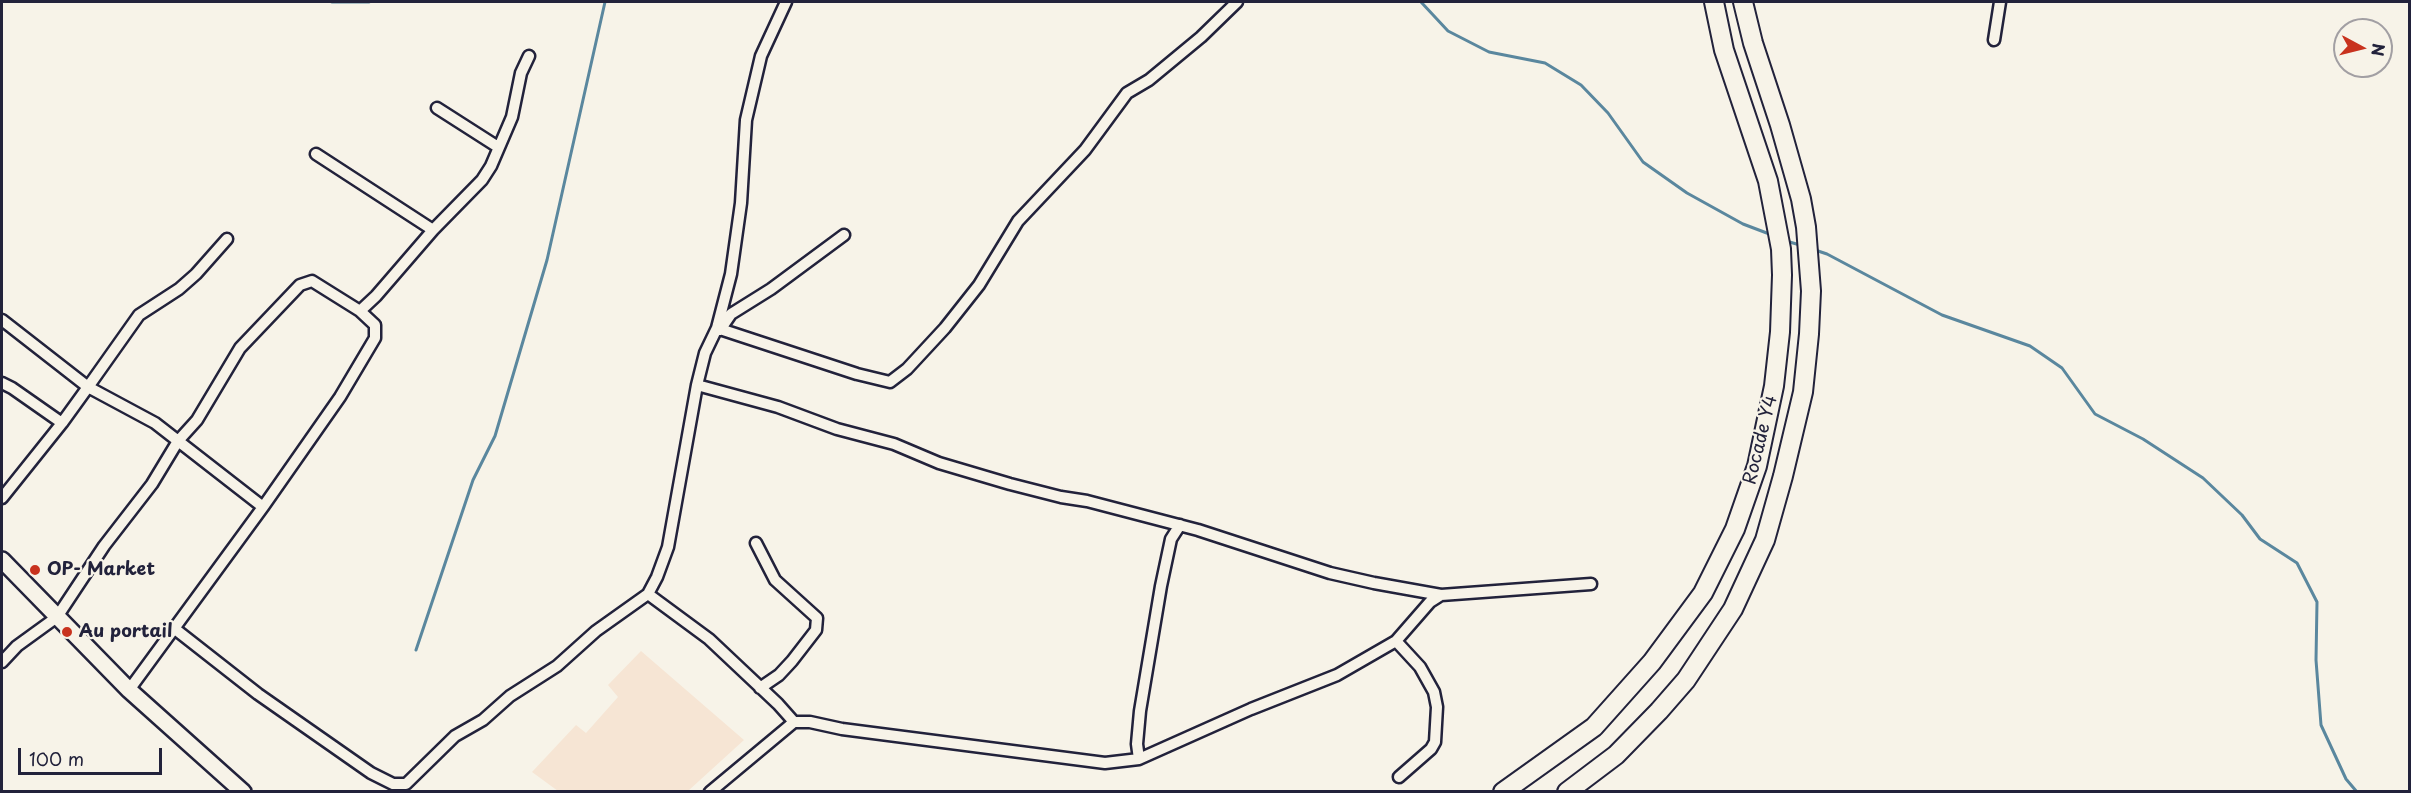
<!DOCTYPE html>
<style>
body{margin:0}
#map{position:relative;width:2411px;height:793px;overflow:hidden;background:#f7f3e8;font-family:"Playpen Sans",sans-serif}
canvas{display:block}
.frame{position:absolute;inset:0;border:3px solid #22223b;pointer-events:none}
.north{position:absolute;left:2333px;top:18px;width:60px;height:60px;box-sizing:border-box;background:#f7f3e8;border:2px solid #a29fa3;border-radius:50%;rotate:97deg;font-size:16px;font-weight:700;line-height:24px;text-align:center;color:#22223b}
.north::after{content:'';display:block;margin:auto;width:21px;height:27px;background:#c8321e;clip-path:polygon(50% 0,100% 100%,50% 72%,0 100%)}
.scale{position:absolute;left:18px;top:748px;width:144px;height:27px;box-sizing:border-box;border:3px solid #22223b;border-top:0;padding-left:8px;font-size:18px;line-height:21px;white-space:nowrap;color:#22223b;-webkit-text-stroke:4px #f7f3e8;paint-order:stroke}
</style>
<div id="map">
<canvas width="2411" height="793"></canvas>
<div class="frame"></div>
<div class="north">N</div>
<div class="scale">100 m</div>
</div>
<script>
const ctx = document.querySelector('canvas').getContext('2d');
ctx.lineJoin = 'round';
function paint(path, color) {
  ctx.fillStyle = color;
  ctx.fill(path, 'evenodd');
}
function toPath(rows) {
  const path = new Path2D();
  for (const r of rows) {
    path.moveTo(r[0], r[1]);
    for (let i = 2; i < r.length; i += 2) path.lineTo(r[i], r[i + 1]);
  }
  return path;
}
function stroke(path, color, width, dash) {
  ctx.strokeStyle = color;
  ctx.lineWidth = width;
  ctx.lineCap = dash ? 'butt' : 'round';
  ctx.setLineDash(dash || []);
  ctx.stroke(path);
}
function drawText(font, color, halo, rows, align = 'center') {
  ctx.font = font + ' "Playpen Sans",sans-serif';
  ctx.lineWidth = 4.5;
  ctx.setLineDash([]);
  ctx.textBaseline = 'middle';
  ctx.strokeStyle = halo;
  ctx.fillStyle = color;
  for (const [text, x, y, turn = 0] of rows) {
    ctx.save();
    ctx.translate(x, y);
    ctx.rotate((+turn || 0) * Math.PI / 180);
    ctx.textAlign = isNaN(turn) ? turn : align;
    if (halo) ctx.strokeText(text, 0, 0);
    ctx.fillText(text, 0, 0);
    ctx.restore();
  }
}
const built = toPath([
 [641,651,744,740,688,791,558,791,532,772,576,725,586,733,618,697,608,685]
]);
const stream = toPath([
 [332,2,369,2],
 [1421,2,1448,31,1489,52,1545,63,1581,85,1608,113,1643,162,1687,193,1743,224,1772,235],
 [1786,241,1800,245],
 [1815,250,1827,254,1942,315,2030,346,2062,368,2095,414,2143,439,2203,478,2242,515,2260,539,2297,563,2317,602,2316,660,2321,725,2346,779,2357,792],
 [416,650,473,480,495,436,547,260,605,2]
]);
const minor = toPath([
 [1994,40,2000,2],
 [437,108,498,147],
 [316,154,433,230],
 [360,311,376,296,433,230,482,180,491,166,512,117,521,73,529,56],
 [2,320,88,387,139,315,179,289,196,274,227,239],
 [717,328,731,274,741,203,746,120,761,56,786,2],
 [720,330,731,314,771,289,844,235],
 [2,383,12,388,62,423],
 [697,385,778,407,837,429,894,444,939,463,1010,484,1061,497,1087,501,1198,530,1330,573,1374,583,1441,595,1591,584],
 [2,498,62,423,88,387,155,423,263,507],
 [756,543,775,580,817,618,816,630,792,661,779,675,760,688],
 [648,594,709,639,778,704,794,722],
 [175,629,258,694,371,773,393,784,406,784,455,736,483,720,510,696,557,666,596,631,648,594,657,577,668,547,697,385,705,353,717,328,857,374,890,382,907,369,945,328,979,285,1018,221,1085,150,1127,93,1149,80,1201,37,1237,2],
 [1396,641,1420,667,1434,692,1437,707,1435,742,1431,749,1399,777],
 [2,662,17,646,57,617,104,546,152,484,178,441,197,420,240,348,300,285,312,281,360,311,375,325,375,338,340,397,263,507,129,690],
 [1139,759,1137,744,1140,711,1161,586,1171,539,1180,525],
 [710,792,794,722,810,722,842,729,1105,763,1139,759,1251,709,1337,675,1396,641,1430,602,1441,595]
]);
const secondary = toPath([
 [2,560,129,690,243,792]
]);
const trunk = toPath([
 [1503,792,1594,727,1652,662,1703,593,1735,529,1757,466,1774,386,1780,332,1782,275,1781,249,1768,181,1724,50,1714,2],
 [1567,792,1616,755,1659,711,1686,680,1733,609,1765,540,1783,476,1803,392,1809,334,1811,291,1806,227,1801,199,1780,125,1753,43,1743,2]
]);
const markers = [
 [35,570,6,"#c8321e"],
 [67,632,6,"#c8321e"]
];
const streetNames = [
 ["Rocade Y4",1761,440,-76]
];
const poiNames = [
 ["OP- Market",47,570],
 ["Au portail",79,632]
];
paint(built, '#f6e5d4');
stroke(stream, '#5a879e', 3);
stroke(minor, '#22223b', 15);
stroke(secondary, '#22223b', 20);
stroke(trunk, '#22223b', 22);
stroke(minor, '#f7f3e8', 10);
stroke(secondary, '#f7f3e8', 15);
stroke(trunk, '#f7f3e8', 18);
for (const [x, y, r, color] of markers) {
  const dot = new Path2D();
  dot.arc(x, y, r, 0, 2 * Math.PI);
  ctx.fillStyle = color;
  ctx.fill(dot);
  stroke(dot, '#f7f3e8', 2);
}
drawText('18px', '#22223b', '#f7f3e8', streetNames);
drawText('bold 18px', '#22223b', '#f7f3e8', poiNames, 'left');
</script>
